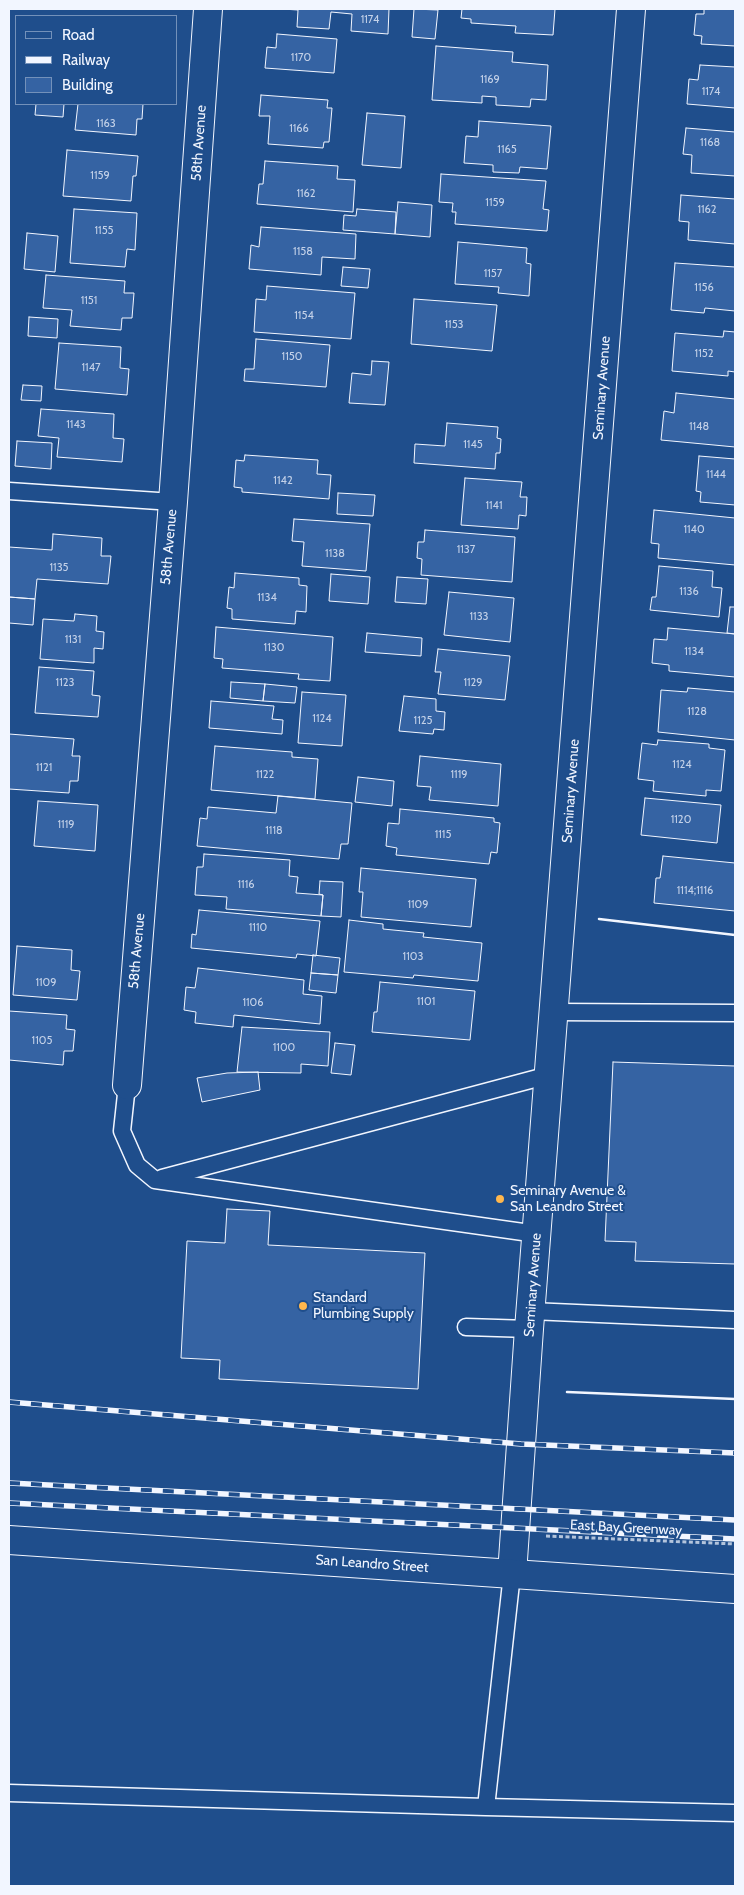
<!DOCTYPE html>
<style>
body{margin:0}
#map{position:relative;width:744px;height:1895px;overflow:hidden;background:#1f4e8c;font-family:Cabin,sans-serif}
canvas{display:block}
.frame{position:absolute;inset:0;border:10px solid #f2f6ff;pointer-events:none}
.legend{position:absolute;left:15px;top:15px;width:162px;height:90px;box-sizing:border-box;background:#1f4e8c;border:1px solid #7391ba;margin:0;padding:6px 9px;list-style:none;font-size:15px;color:#f2f6ff}
.legend li{display:flex;align-items:center;gap:10px;height:25px}
.legend b{width:25px;border:1px solid #7391ba}
</style>
<div id="map">
<canvas width="744" height="1895"></canvas>
<div class="frame"></div>
<ul class="legend">
<li><b style="height:6px;background:#1f4e8c"></b>Road</li>
<li><b style="height:6px;background:#f2f6ff"></b>Railway</li>
<li><b style="height:14px;background:#3563a3"></b>Building</li>
</ul>
</div>
<script>
const ctx = document.querySelector('canvas').getContext('2d');
ctx.lineJoin = 'round';
function paint(path, color) {
  ctx.fillStyle = color;
  ctx.fill(path, 'evenodd');
}
function toPath(rows) {
  const path = new Path2D();
  for (const r of rows) {
    path.moveTo(r[0], r[1]);
    for (let i = 2; i < r.length; i += 2) path.lineTo(r[i], r[i + 1]);
  }
  return path;
}
function stroke(path, color, width, dash) {
  ctx.strokeStyle = color;
  ctx.lineWidth = width;
  ctx.lineCap = dash ? 'butt' : 'round';
  ctx.setLineDash(dash || []);
  ctx.stroke(path);
}
function drawText(font, color, halo, rows, align = 'center') {
  ctx.font = font + ' Cabin,sans-serif';
  ctx.lineWidth = 4;
  ctx.setLineDash([]);
  ctx.textBaseline = 'middle';
  ctx.strokeStyle = halo;
  ctx.fillStyle = color;
  for (const [text, x, y, turn = 0] of rows) {
    ctx.save();
    ctx.translate(x, y);
    ctx.rotate((+turn || 0) * Math.PI / 180);
    ctx.textAlign = isNaN(turn) ? turn : align;
    if (halo) ctx.strokeText(text, 0, 0);
    ctx.fillText(text, 0, 0);
    ctx.restore();
  }
}
const building = toPath([
 [282,9,389,9,388,34,351,31,352,14,331,12,329,29,297,27,298,10,282,9],
 [414,9,438,10,435,39,412,37,414,9],
 [462,9,555,9,553,35,515,33,516,26,471,23,471,19,461,18,462,9],
 [704,9,735,9,735,46,701,44,702,36,694,35,696,14,704,14,704,9],
 [277,34,337,39,334,73,265,68,267,47,276,48,277,34],
 [436,46,513,52,512,62,548,65,546,100,531,99,530,107,496,105,496,97,482,96,482,103,432,100,436,46],
 [700,65,735,67,735,108,687,104,689,79,698,80,700,65],
 [261,95,328,100,327,108,332,108,329,142,324,142,323,148,268,144,270,116,259,116,261,95],
 [36,104,64,104,63,117,35,115,36,104],
 [78,104,143,104,142,119,137,119,136,135,75,130,78,104],
 [367,113,405,116,401,168,362,165,367,113],
 [479,121,551,126,547,169,520,167,519,173,493,172,493,165,464,163,466,136,478,137,479,121],
 [686,128,735,132,735,176,691,173,692,155,683,154,686,128],
 [67,150,138,156,136,176,133,176,131,201,63,196,67,150],
 [265,161,338,166,337,179,355,180,353,212,257,204,259,184,263,184,265,161],
 [441,174,546,181,543,209,549,210,547,231,455,224,456,212,452,212,453,203,439,202,441,174],
 [681,195,735,199,735,244,688,240,689,222,679,221,681,195],
 [398,202,432,205,430,237,395,234,398,202],
 [74,209,137,213,135,250,127,249,125,267,70,263,74,209],
 [357,209,396,212,395,234,343,230,344,215,356,216,357,209],
 [261,227,356,234,355,259,322,257,321,275,249,269,251,245,259,247,261,227],
 [27,233,58,236,55,272,24,269,27,233],
 [458,242,527,248,526,263,531,264,529,296,498,293,499,287,455,284,458,242],
 [675,263,735,267,735,311,705,308,704,313,671,310,675,263],
 [343,267,370,269,368,288,341,286,343,267],
 [46,275,125,281,124,293,134,293,132,318,122,318,121,330,70,326,72,310,43,308,46,275],
 [267,286,355,293,351,339,254,332,256,299,266,300,267,286],
 [414,299,497,305,492,351,411,344,414,299],
 [29,317,58,319,57,338,28,336,29,317],
 [724,331,735,332,735,372,728,371,728,376,672,371,675,333,723,337,724,331],
 [256,339,330,345,326,387,244,381,245,369,254,369,256,339],
 [59,343,121,347,120,368,129,369,127,395,55,389,59,343],
 [372,361,389,362,385,405,349,403,352,373,371,375,372,361],
 [23,385,42,386,41,401,21,400,23,385],
 [676,393,735,399,735,447,661,440,664,411,674,413,676,393],
 [41,409,114,414,113,438,124,439,122,462,57,457,59,438,38,436,41,409],
 [447,423,498,427,497,438,501,439,500,453,496,453,495,469,414,463,415,444,445,446,447,423],
 [17,441,52,443,51,469,15,466,17,441],
 [245,455,318,460,317,474,331,475,329,499,242,492,242,488,234,487,236,460,244,461,245,455],
 [699,456,735,459,735,505,700,502,701,492,696,491,699,456],
 [465,478,522,482,520,497,527,497,526,516,519,515,518,529,461,525,465,478],
 [338,493,375,495,373,516,337,514,338,493],
 [654,510,735,518,735,565,658,558,659,544,651,543,654,510],
 [294,519,370,524,366,571,302,566,304,542,292,541,294,519],
 [425,530,515,537,512,582,421,575,422,559,417,558,418,542,424,542,425,530],
 [53,534,102,538,101,556,111,556,108,584,37,579,35,599,9,597,9,547,52,550,53,534],
 [659,566,713,571,712,587,722,588,719,617,650,610,652,597,656,597,659,566],
 [235,573,299,578,299,585,307,586,306,612,296,611,295,624,232,619,232,609,227,608,229,587,234,588,235,573],
 [331,574,370,577,368,604,329,601,331,574],
 [397,577,428,579,426,604,395,602,397,577],
 [449,592,514,598,510,642,444,635,449,592],
 [9,597,35,599,33,625,9,623,9,597],
 [730,607,735,607,735,634,727,633,730,607],
 [75,614,97,616,96,631,104,632,103,649,94,648,94,663,40,659,43,619,74,621,75,614],
 [216,627,333,637,330,681,298,679,299,674,222,668,223,659,214,658,216,627],
 [668,628,735,634,735,677,669,671,669,665,652,663,654,639,667,640,668,628],
 [367,633,422,638,421,656,365,652,367,633],
 [438,649,510,656,505,700,438,694,441,672,435,672,438,649],
 [39,667,94,671,92,695,100,696,98,717,35,713,39,667],
 [231,682,265,684,263,701,230,698,231,682],
 [265,684,297,687,295,703,263,701,265,684],
 [688,688,735,692,735,740,658,732,661,690,687,692,688,688],
 [302,692,346,695,342,746,298,743,302,692],
 [404,696,436,699,436,711,445,712,444,730,434,729,433,734,399,731,404,696],
 [211,701,274,706,272,719,283,720,282,734,209,728,211,701],
 [9,734,74,739,72,756,80,756,78,781,70,781,69,793,9,789,9,734],
 [658,740,709,744,709,748,725,750,721,791,706,790,706,796,653,791,654,781,638,779,642,743,657,745,658,740],
 [215,746,292,752,292,757,318,759,315,799,211,790,215,746],
 [420,756,501,764,498,806,429,800,431,787,417,786,420,756],
 [358,777,394,781,392,806,355,802,358,777],
 [278,796,352,803,348,844,341,844,339,859,197,846,200,818,207,819,208,807,276,813,278,796],
 [645,798,721,805,717,843,641,835,645,798],
 [38,801,98,805,95,851,34,846,38,801],
 [400,809,494,818,494,822,500,823,497,853,491,852,489,864,396,855,397,848,386,846,388,823,399,824,400,809],
 [204,854,290,860,289,876,298,877,296,893,323,895,321,916,226,909,227,897,195,895,197,867,203,867,204,854],
 [663,856,735,863,735,911,654,903,656,878,660,878,663,856],
 [361,868,476,879,471,927,361,917,363,892,359,892,361,868],
 [320,881,343,882,341,917,321,916,323,895,319,894,320,881],
 [199,910,320,921,316,956,297,954,296,958,191,948,192,934,196,935,199,910],
 [349,920,383,924,383,929,424,933,423,937,482,943,478,981,414,975,413,978,344,972,349,920],
 [17,946,72,950,71,970,80,971,77,1000,13,995,17,946],
 [313,955,340,958,338,975,311,973,313,955],
 [198,968,304,980,303,994,322,996,320,1024,234,1015,233,1027,195,1023,196,1012,184,1010,186,987,195,988,198,968],
 [311,973,338,975,336,993,309,990,311,973],
 [380,982,475,991,470,1040,372,1032,374,1012,377,1012,380,982],
 [9,1011,67,1015,66,1029,75,1030,73,1051,64,1051,63,1065,9,1060,9,1011],
 [242,1027,330,1032,328,1066,301,1064,301,1073,237,1072,242,1027],
 [335,1043,355,1045,351,1075,331,1073,335,1043],
 [613,1062,735,1066,735,1264,635,1261,636,1242,605,1241,613,1062],
 [258,1072,260,1090,202,1102,197,1078,227,1073,258,1072],
 [227,1209,270,1211,268,1245,425,1253,418,1389,219,1379,220,1360,181,1358,187,1241,225,1243,227,1209]
]);
const path = toPath([
 [546,1536,735,1544]
]);
const service = toPath([
 [9,491,173,502],
 [554,1012,735,1013],
 [127,1085,122,1131,137,1165,155,1180,537,1234],
 [162,1178,549,1075],
 [531,1311,735,1320],
 [466,1327,529,1329],
 [512,1574,486,1807,735,1813],
 [9,1793,486,1807]
]);
const minor = toPath([
 [127,1085,173,502,208,9]
]);
const tertiary = toPath([
 [512,1574,529,1329,631,9]
]);
const secondary = toPath([
 [9,1540,735,1589]
]);
const rail = toPath([
 [9,1402,521,1444,735,1453],
 [9,1483,735,1520],
 [9,1503,735,1539]
]);
const wall = toPath([
 [599,919,735,935],
 [567,1392,735,1399]
]);
const markers = [
 [500,1199,5,"#ffb74d"],
 [303,1306,5,"#ffb74d"]
];
const numberNames = [
 ["1174",370,20],
 ["1170",301,58],
 ["1169",490,80],
 ["1174",711,92],
 ["1163",106,124],
 ["1166",299,129],
 ["1168",710,143],
 ["1165",507,150],
 ["1159",100,176],
 ["1162",306,194],
 ["1159",495,203],
 ["1162",707,210],
 ["1155",104,231],
 ["1158",303,252],
 ["1157",493,274],
 ["1156",704,288],
 ["1151",89,301],
 ["1154",304,316],
 ["1153",454,325],
 ["1152",704,354],
 ["1150",292,357],
 ["1147",91,368],
 ["1143",76,425],
 ["1148",699,427],
 ["1145",473,445],
 ["1144",716,475],
 ["1142",283,481],
 ["1141",494,506],
 ["1140",694,530],
 ["1137",466,550],
 ["1138",335,554],
 ["1135",59,568],
 ["1136",689,592],
 ["1134",267,598],
 ["1133",479,617],
 ["1131",73,640],
 ["1130",274,648],
 ["1134",694,652],
 ["1123",65,683],
 ["1129",473,683],
 ["1128",697,712],
 ["1124",322,719],
 ["1125",423,721],
 ["1124",682,765],
 ["1121",44,768],
 ["1122",265,775],
 ["1119",459,775],
 ["1120",681,820],
 ["1119",66,825],
 ["1118",274,831],
 ["1115",443,835],
 ["1116",246,885],
 ["1114;1116",695,891],
 ["1109",418,905],
 ["1110",258,928],
 ["1103",413,957],
 ["1109",46,983],
 ["1101",426,1002],
 ["1106",253,1003],
 ["1105",42,1041],
 ["1100",284,1048]
];
const streetNames = [
 ["58th Avenue",199,143,-86],
 ["Seminary Avenue",602,388,-86],
 ["58th Avenue",169,547,-85],
 ["Seminary Avenue",571,791,-86],
 ["58th Avenue",137,951,-85],
 ["Seminary Avenue",533,1285,-86],
 ["East Bay Greenway",626,1528,3],
 ["San Leandro Street",372,1564,4]
];
const poiNames = [
 ["Seminary Avenue &",510,1191],
 ["San Leandro Street",510,1207],
 ["Standard",313,1298],
 ["Plumbing Supply",313,1314]
];
paint(building, '#3563a3');
stroke(building, '#f2f6ff', 1);
stroke(service, '#f2f6ff', 19);
stroke(minor, '#f2f6ff', 30);
stroke(tertiary, '#f2f6ff', 30);
stroke(secondary, '#f2f6ff', 30);
stroke(path, '#b3c4dc', 3, [4, 2.5]);
stroke(service, '#1f4e8c', 16);
stroke(minor, '#1f4e8c', 28);
stroke(tertiary, '#1f4e8c', 28);
stroke(secondary, '#1f4e8c', 28);
stroke(rail, '#f2f6ff', 5.5);
stroke(rail, '#1f4e8c', 4, [11]);
stroke(wall, '#f2f6ff', 2.5);
for (const [x, y, r, color] of markers) {
  const dot = new Path2D();
  dot.arc(x, y, r, 0, 2 * Math.PI);
  ctx.fillStyle = color;
  ctx.fill(dot);
  stroke(dot, '#1f4e8c', 2);
}
drawText('11px', '#c3d1e8', null, numberNames);
drawText('14px', '#f2f6ff', '#1f4e8c', streetNames);
drawText('14px', '#f2f6ff', '#1f4e8c', poiNames, 'left');
</script>
